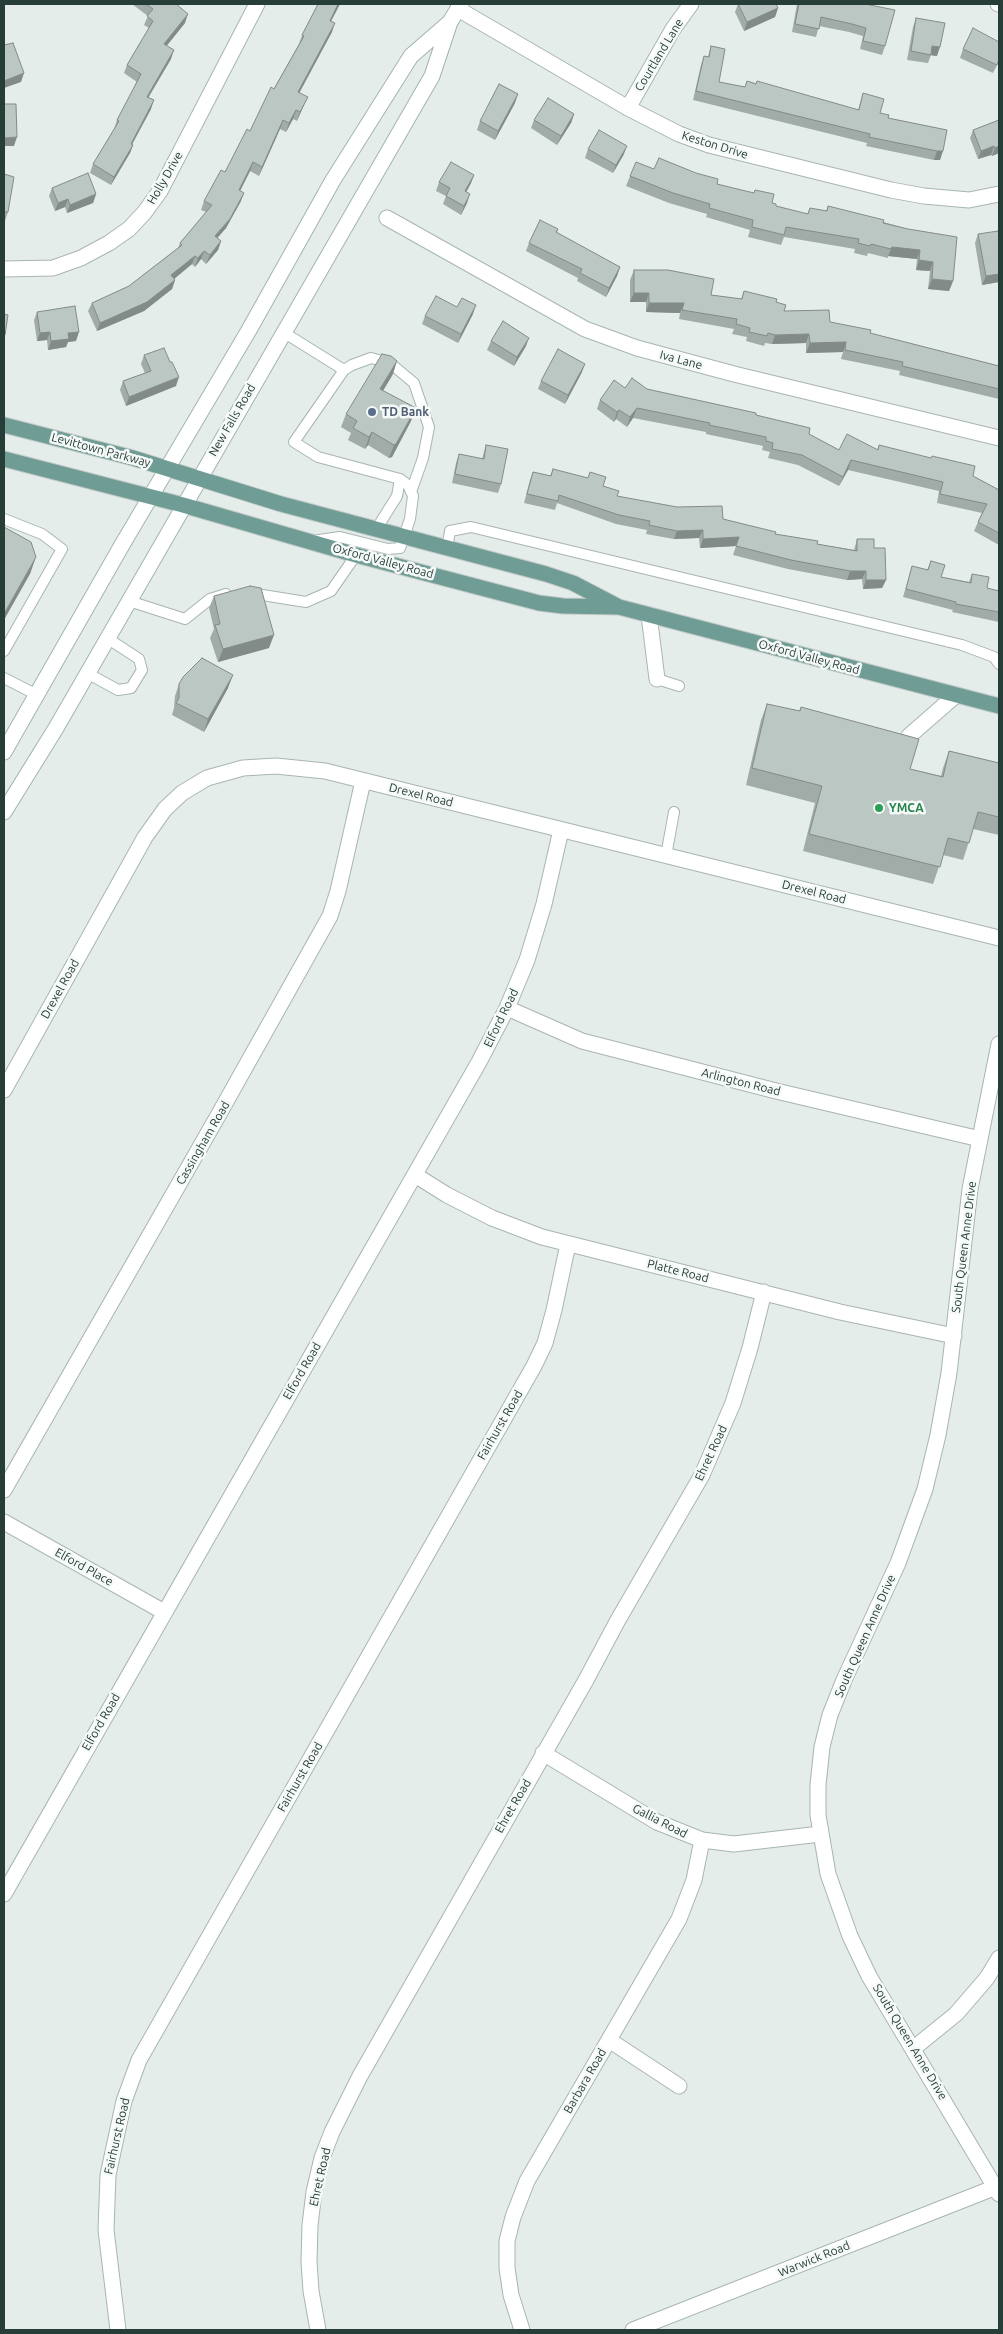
<!DOCTYPE html>
<style>
body{margin:0}
#map{position:relative;width:1003px;height:2334px;overflow:hidden;background:#e5edea;font-family:Ubuntu,sans-serif}
canvas{display:block}
.frame{position:absolute;inset:0;border:5px solid #263d38;pointer-events:none}
</style>
<div id="map">
<canvas width="1003" height="2334"></canvas>
<div class="frame"></div>
</div>
<script>
const ctx = document.querySelector('canvas').getContext('2d');
ctx.lineJoin = 'round';
function toPath(rows) {
  const path = new Path2D();
  for (const r of rows) {
    path.moveTo(r[0], r[1]);
    for (let i = 2; i < r.length; i += 2) path.lineTo(r[i], r[i + 1]);
  }
  return path;
}
function stroke(path, color, width, dash) {
  ctx.strokeStyle = color;
  ctx.lineWidth = width;
  ctx.lineCap = dash ? 'butt' : 'round';
  ctx.setLineDash(dash || []);
  ctx.stroke(path);
}
function paint(path, color) {
  ctx.fillStyle = color;
  ctx.fill(path, 'evenodd');
}
function drawText(font, color, halo, rows, align = 'center') {
  ctx.font = font + ' Ubuntu,sans-serif';
  ctx.lineWidth = 5;
  ctx.setLineDash([]);
  ctx.textBaseline = 'middle';
  ctx.strokeStyle = halo;
  ctx.fillStyle = color;
  for (const [text, x, y, turn = 0] of rows) {
    ctx.save();
    ctx.translate(x, y);
    ctx.rotate((+turn || 0) * Math.PI / 180);
    ctx.textAlign = isNaN(turn) ? turn : align;
    if (halo) ctx.strokeText(text, 0, 0);
    ctx.fillText(text, 0, 0);
    ctx.restore();
  }
}
const lane = toPath([
 [283,332,344,370,294,442,318,457,400,479,408,485,413,496,410,519,400,548,388,549,340,537,312,541],
 [344,370,352,365,371,358,390,363,414,383,429,427,423,458,411,492],
 [4,519,42,534,62,549,4,651],
 [377,528,397,496,400,479],
 [447,549,450,531,471,527,962,645,994,657,999,664],
 [250,593,306,602,331,591,356,555],
 [129,601,185,619,210,599,226,594],
 [87,673,118,690,131,688,142,670,139,659,107,638],
 [4,678,37,695],
 [657,679,679,686],
 [666,856,674,812]
]);
const street = toPath([
 [998,4,999,4],
 [458,9,628,108,679,134,709,145,891,190,924,196,969,200,999,194],
 [628,108,673,29,691,4],
 [387,218,585,329,637,348,734,374,999,438],
 [4,269,53,268,81,258,109,243,129,229,144,213,160,191,257,4],
 [649,615,657,679],
 [909,736,956,695],
 [507,1008,582,1041,776,1091,980,1139],
 [999,1044,970,1189,949,1373,938,1435,925,1489,898,1563,844,1680,830,1715,822,1747,818,1785,818,1815,828,1874,850,1936,869,1976,999,2194],
 [4,1090,145,837,165,809,182,793,207,778,243,768,276,766,325,771,999,938],
 [415,1175,447,1195,492,1218,542,1237,840,1312,954,1336],
 [4,1490,219,1114,330,916,338,891,363,781],
 [4,1522,164,1612],
 [543,1753,657,1822,702,1840,734,1844,820,1834],
 [4,1894,479,1062,507,1008,527,960,544,904,561,830],
 [609,2040,679,2086],
 [914,2048,956,2014,987,1978,999,1958],
 [118,2330,106,2230,108,2175,124,2101,139,2060,534,1366,545,1343,554,1310,568,1244],
 [318,2330,311,2291,309,2262,310,2225,314,2192,322,2158,332,2132,360,2076,586,1680,618,1620,702,1475,733,1403,750,1348,764,1292],
 [522,2330,511,2295,507,2268,507,2241,513,2217,527,2181,679,1919,694,1880,702,1840],
 [633,2330,996,2187]
]);
const secondary = toPath([
 [4,752,122,545,249,330,333,180,411,56,449,23],
 [4,812,56,728,432,76,450,22,461,4]
]);
const primary = toPath([
 [4,425,133,458,281,504,546,574,573,583,617,606],
 [4,459,183,505,356,555,539,603,563,606,619,607,999,706]
]);
const wall = toPath([
 [132,4,177,4,177,5,185,23,166,46,171,59,148,97,151,109,132,144,133,145,130,153,111,185,90,173,93,164,114,129,117,120,137,82,124,73,127,65,149,28,144,25,148,16],
 [318,4,340,4,331,21,332,32,299,92,304,105,297,121,293,119,286,132,280,129,259,176,250,171,240,191,241,201,226,228,217,238,221,241,218,250,206,264,201,259,195,267,192,264,174,279,175,280,172,289,144,311,97,331,88,311,92,303,129,286,178,248,180,243,206,212,201,210,204,201,225,172,250,131,299,44,302,35],
 [738,4,778,8,775,17,744,31,735,12],
 [797,4,865,4,885,46,882,55,860,49,863,36,849,32,819,26,816,37,792,32],
 [916,18,937,56,931,55,928,63,907,60,913,27],
 [711,46,719,82,745,87,747,81,858,110,863,93,880,113,888,118,947,130,940,160,934,160,866,146,867,143,693,100,701,65,704,56,708,57],
 [963,49,999,61,993,73,960,58],
 [515,103,495,140,477,130,480,121],
 [574,114,571,123,557,145,531,128,534,120],
 [999,120,999,153,992,156,991,155,978,159,970,138,973,130],
 [588,149,624,154,613,173,585,158],
 [654,169,717,184,772,203,776,206,807,214,810,208,826,211,828,206,908,229,953,281,949,291,928,289,930,271,916,270,917,259,888,256,888,258,868,253,867,256,854,253,855,249,784,237,781,245,748,237,750,230,706,217,707,214,669,203,626,186,630,176],
 [4,174,8,212,5,221,4,221],
 [474,175,471,183,466,192,467,203,461,215,443,204,446,196,436,191,439,182],
 [52,188,96,194,93,203,67,213,65,207,55,211,49,196],
 [558,229,557,233,620,267,617,276,606,297,577,281,578,278,526,251,529,243],
 [978,234,999,282,982,285,975,243],
 [634,270,711,295,741,299,744,291,776,302,784,311,830,322,870,333,999,366,999,399,899,375,900,371,841,359,843,352,806,353,806,343,772,344,765,343,764,346,746,341,747,337,732,334,734,329,679,319,680,313,646,312,646,302,630,302,630,280],
 [457,307,473,314,458,343,422,324,425,316],
 [37,312,76,341,68,342,66,347,48,350,47,340,37,341,34,320],
 [491,341,526,346,514,366,487,350],
 [144,355,176,386,126,406,120,390,123,381,145,373,141,364],
 [582,372,565,404,538,389,541,381],
 [393,374,383,391,411,421,392,457,389,458,368,445,365,449,348,440,351,433,341,427,346,414],
 [625,388,647,389,756,415,809,434,839,450,877,450,879,445,973,476,999,490,999,545,974,531,982,513,937,503,939,491,848,470,839,486,798,465,768,458,770,452,762,450,763,446,706,434,706,432,633,418,627,427,616,419,614,422,597,409,600,400],
 [486,445,501,484,498,493,452,483,456,463,459,454,482,459],
 [553,469,603,486,617,496,723,519,775,534,817,544,854,550,857,539,874,548,886,580,882,588,863,589,862,579,847,580,788,569,733,555,736,546,700,548,699,538,674,539,646,534,647,530,616,524,557,503,555,510,524,503,530,480,533,472,550,476],
 [931,561,941,577,969,582,972,574,987,588,999,591,999,622,952,612,953,610,903,597,912,566,927,570],
 [214,596,269,648,218,662,210,638,214,629,209,608],
 [179,684,228,688,204,732,172,715,174,708,175,696],
 [767,704,799,711,801,707,910,769,941,776,943,768,949,751,999,763,999,835,973,829,963,860,943,855,933,884,803,851,815,803,746,785,761,720]
]);
const shadedWall = toPath([
 [338,4,340,4,327,29,330,21],
 [778,8,775,17,744,31,747,22],
 [188,14,185,23,161,53,164,44],
 [335,23,332,32,295,101,298,92],
 [932,46,940,47,937,56,929,55],
 [174,50,171,59,144,105,147,97],
 [24,73,21,82,4,88,4,81],
 [518,94,515,103,495,140,498,131],
 [308,97,304,105,297,121,300,112],
 [154,100,151,109,128,152,131,144],
 [296,110,293,119,286,132,289,123],
 [574,114,571,123,557,145,561,136],
 [283,120,280,129,259,176,262,167],
 [17,137,14,146,4,146,4,138],
 [133,145,130,153,111,185,114,177],
 [627,146,624,154,613,173,616,165],
 [994,146,991,155,978,159,981,151],
 [999,146,999,153,992,156,995,148],
 [937,151,943,151,940,160,934,160],
 [253,162,250,171,236,199,239,190],
 [474,175,471,183,462,200,465,191],
 [244,193,241,201,226,228,212,244,215,236],
 [96,194,93,203,67,213,70,205],
 [470,194,467,203,461,215,464,206],
 [68,199,65,207,55,211,58,203],
 [221,241,218,250,206,264,210,255],
 [892,247,920,250,917,259,888,256],
 [204,251,201,259,195,267,198,258],
 [195,256,192,264,168,284,171,275],
 [919,260,933,262,930,271,916,270],
 [620,267,617,276,606,297,609,288],
 [999,274,999,282,982,285,986,276],
 [932,279,953,281,949,291,928,289],
 [175,280,172,289,144,311,97,331,100,323],
 [634,293,649,293,646,302,630,302],
 [649,303,684,303,680,313,646,312],
 [476,305,473,314,458,343,461,334],
 [50,332,47,340,37,341,40,333],
 [79,332,76,341,68,342,66,347,48,350,51,341,68,333],
 [809,334,806,343,772,344,775,335],
 [529,338,526,346,514,366,517,357],
 [846,342,843,352,806,353,810,343],
 [397,361,393,374,376,402,380,389],
 [585,364,582,372,565,404,568,395],
 [179,377,176,386,126,406,129,397],
 [416,408,411,421,392,457,389,458,394,445],
 [637,408,633,418,627,427,630,417],
 [619,410,616,419,614,422,617,412],
 [372,432,368,445,365,449,369,437],
 [851,460,848,470,839,486,843,477],
 [703,530,699,538,674,539,677,531],
 [739,537,736,546,700,548,703,539],
 [36,557,30,574,4,620,4,614],
 [850,571,866,571,862,579,847,580],
 [866,580,886,580,882,588,863,589],
 [274,635,269,648,218,662,223,649],
 [233,675,228,688,204,732,208,719]
]);
const building = toPath([
 [146,4,176,4,188,14,164,44,174,50,147,97,154,100,131,144,133,145,114,177,93,164,119,121,117,120,141,74,127,65,153,21,147,16,153,9,146,4],
 [318,4,338,4,330,21,335,23,298,92,308,97,300,112,296,110,289,123,283,120,262,167,253,162,239,190,244,193,230,219,215,236,221,241,210,255,204,251,198,258,195,256,171,275,175,280,147,302,100,323,92,303,129,286,182,245,180,243,212,205,204,201,221,170,225,172,247,129,250,131,271,87,274,89,304,36,302,35,318,4],
 [738,4,776,4,778,8,747,22,738,4],
 [799,4,865,4,895,10,885,46,863,41,866,28,852,24,821,17,819,29,795,24,799,4],
 [916,18,945,23,940,47,932,46,931,55,911,51,916,18],
 [973,28,999,42,999,59,997,65,963,49,973,28],
 [13,43,24,73,4,81,4,45,13,43],
 [711,46,725,49,719,82,745,87,747,81,756,84,757,81,859,110,863,93,884,99,880,113,889,115,888,118,947,130,943,151,937,151,869,137,870,134,696,91,704,56,709,57,711,46],
 [499,84,518,94,498,131,480,121,499,84],
 [548,98,574,114,561,136,534,120,548,98],
 [4,104,16,104,17,137,4,138,4,104],
 [999,120,999,146,995,148,994,146,981,151,973,130,999,120],
 [599,130,627,146,616,165,588,149,599,130],
 [659,158,696,173,718,179,717,184,754,193,755,190,774,194,772,203,776,204,776,206,808,214,810,208,827,211,828,206,884,220,883,223,908,229,957,237,953,281,932,279,933,262,919,260,920,250,892,247,891,249,871,244,870,246,858,243,859,239,786,227,784,235,752,227,753,220,709,208,710,204,673,193,630,176,636,162,654,169,659,158],
 [451,162,474,175,465,191,470,194,464,206,446,196,450,188,439,182,451,162],
 [88,173,96,194,70,205,68,199,58,203,52,188,88,173],
 [4,174,14,177,8,212,4,212,4,174],
 [540,220,558,229,556,232,620,267,609,288,580,273,582,269,529,243,540,220],
 [998,231,999,235,999,274,986,276,978,234,998,231],
 [634,270,668,270,714,279,711,295,742,299,744,291,777,299,776,302,786,305,784,311,829,310,830,322,871,330,870,333,999,366,999,389,902,366,903,362,845,350,846,342,810,343,809,334,775,335,768,333,767,336,749,332,750,328,736,324,737,319,682,310,684,303,649,303,649,293,634,293,634,270],
 [436,296,457,307,462,298,476,305,461,334,425,316,436,296],
 [75,306,79,332,68,333,69,339,51,341,50,332,40,333,37,312,75,306],
 [4,314,8,315,5,335,4,335,4,314],
 [503,321,529,338,517,357,491,341,503,321],
 [164,348,170,362,172,362,179,377,129,397,123,381,151,371,144,355,164,348],
 [558,349,585,364,568,395,541,381,558,349],
 [382,354,391,356,397,361,380,389,416,408,396,444,394,445,372,432,369,437,353,428,357,421,346,414,382,354],
 [632,378,647,389,756,413,756,415,810,428,809,434,839,450,847,434,878,450,879,445,931,458,932,456,975,466,973,476,999,490,999,533,978,522,987,504,940,494,943,482,851,460,843,477,802,455,772,449,773,443,766,441,766,437,709,425,710,423,637,408,630,417,619,410,617,412,600,400,614,380,625,388,632,378],
 [486,445,508,449,501,484,455,474,459,454,484,459,486,445],
 [553,469,588,478,590,472,606,477,603,486,619,491,617,496,677,507,722,506,723,519,776,532,775,534,818,541,817,544,857,551,857,539,874,539,874,548,885,548,886,580,866,580,866,571,850,571,791,560,736,546,739,537,703,539,703,530,677,531,649,525,650,521,619,515,559,495,558,501,527,494,533,472,551,476,553,469],
 [4,527,31,542,36,557,4,614,4,527],
 [931,561,945,565,941,577,971,583,972,574,989,577,987,588,999,591,999,612,956,604,956,602,906,589,912,566,928,570,931,561],
 [250,586,261,588,274,635,223,649,215,625,220,624,214,596,250,586],
 [202,658,233,675,208,719,176,703,179,698,179,684,183,677,202,658],
 [767,704,800,711,801,707,919,739,910,769,943,777,949,751,999,763,999,817,978,812,969,843,948,838,940,867,809,834,822,786,752,768,767,704]
]);
const markers = [
 [372,412,5,"#5c6f8a"],
 [879,808,5,"#2e9e5b"]
];
const streetNames = [
 ["Courtland Lane",659,55,-59],
 ["Keston Drive",715,145,17],
 ["Holly Drive",165,178,-60],
 ["Iva Lane",681,360,15],
 ["New Falls Road",232,420,-60],
 ["Levittown Parkway",101,450,15],
 ["Oxford Valley Road",383,561,15],
 ["Oxford Valley Road",809,657,15],
 ["Drexel Road",421,795,14],
 ["Drexel Road",814,892,14],
 ["Drexel Road",60,989,-61],
 ["Elford Road",501,1018,-64],
 ["Arlington Road",741,1082,14],
 ["Cassingham Road",203,1143,-60],
 ["South Queen Anne Drive",964,1247,-83],
 ["Platte Road",678,1271,14],
 ["Elford Road",302,1371,-60],
 ["Fairhurst Road",500,1425,-60],
 ["Ehret Road",711,1453,-65],
 ["Elford Place",84,1567,29],
 ["South Queen Anne Drive",865,1636,-66],
 ["Elford Road",101,1722,-60],
 ["Fairhurst Road",300,1777,-60],
 ["Ehret Road",513,1806,-60],
 ["Gallia Road",660,1821,27],
 ["South Queen Anne Drive",910,2042,59],
 ["Barbara Road",585,2081,-60],
 ["Fairhurst Road",117,2136,-77],
 ["Ehret Road",320,2177,-77],
 ["Warwick Road",814,2259,-22]
];
const serviceNames = [
 ["TD Bank",382,412]
];
const leisureNames = [
 ["YMCA",889,808]
];
stroke(lane, '#a8b5b1', 12);
stroke(street, '#a8b5b1', 17);
stroke(secondary, '#a2b4af', 17);
stroke(primary, '#c2c9c7', 17);
stroke(lane, '#fff', 10);
stroke(street, '#fff', 15);
stroke(secondary, '#fff', 15);
stroke(primary, '#6f9d95', 15);
paint(wall, '#a1aba8');
paint(shadedWall, '#838b88');
paint(building, '#bbc7c3');
stroke(building, '#838b88', 1);
for (const [x, y, r, color] of markers) {
  const dot = new Path2D();
  dot.arc(x, y, r, 0, 2 * Math.PI);
  ctx.fillStyle = color;
  ctx.fill(dot);
  stroke(dot, '#f5f9f8', 2);
}
drawText('12px', '#263d38', '#f5f9f8', streetNames);
drawText('bold 12px', '#4e5e75', '#f5f9f8', serviceNames, 'left');
drawText('bold 12px', '#27864d', '#f5f9f8', leisureNames, 'left');
</script>
